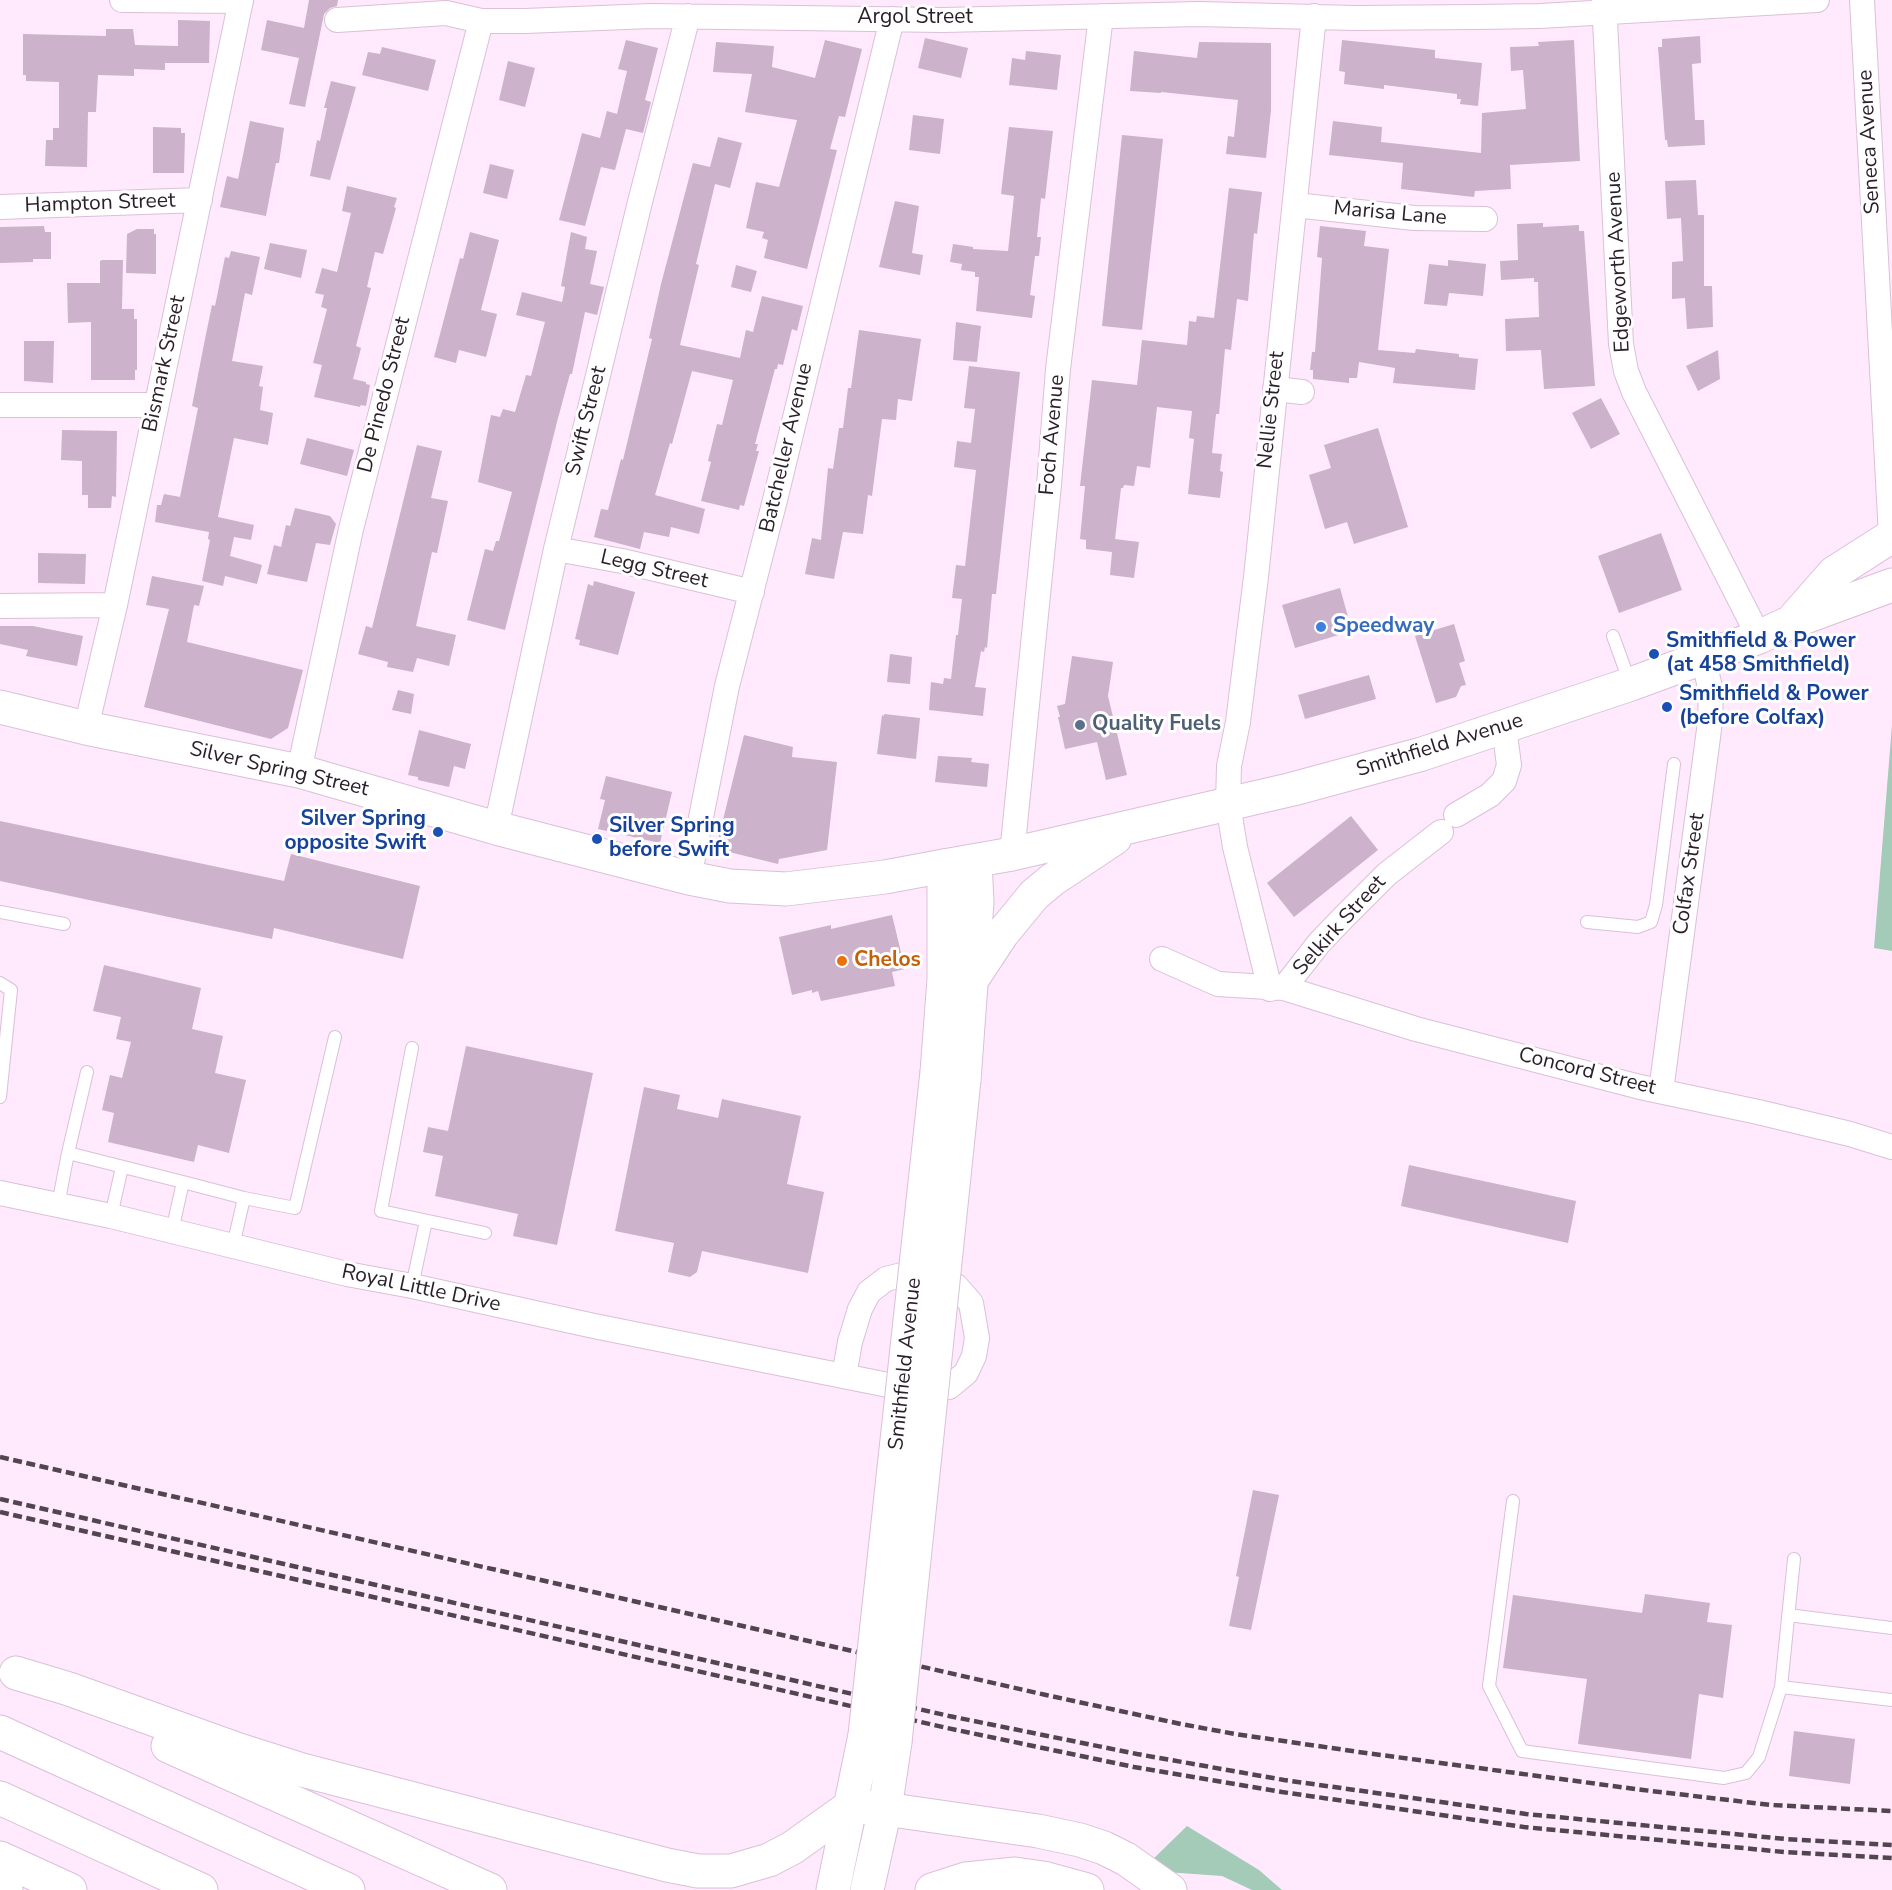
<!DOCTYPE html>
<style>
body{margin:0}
canvas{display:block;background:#ffe9fd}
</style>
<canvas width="1892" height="1890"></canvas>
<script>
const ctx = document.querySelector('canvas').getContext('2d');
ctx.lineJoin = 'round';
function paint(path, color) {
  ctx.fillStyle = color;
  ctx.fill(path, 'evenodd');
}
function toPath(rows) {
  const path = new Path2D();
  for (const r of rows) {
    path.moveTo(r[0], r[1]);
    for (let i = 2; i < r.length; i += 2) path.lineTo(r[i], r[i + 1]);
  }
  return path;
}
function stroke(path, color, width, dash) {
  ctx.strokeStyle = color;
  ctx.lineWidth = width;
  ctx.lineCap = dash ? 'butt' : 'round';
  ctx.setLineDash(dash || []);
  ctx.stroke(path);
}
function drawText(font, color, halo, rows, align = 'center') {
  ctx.font = font + ' "Nunito Sans",sans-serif';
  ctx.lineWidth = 6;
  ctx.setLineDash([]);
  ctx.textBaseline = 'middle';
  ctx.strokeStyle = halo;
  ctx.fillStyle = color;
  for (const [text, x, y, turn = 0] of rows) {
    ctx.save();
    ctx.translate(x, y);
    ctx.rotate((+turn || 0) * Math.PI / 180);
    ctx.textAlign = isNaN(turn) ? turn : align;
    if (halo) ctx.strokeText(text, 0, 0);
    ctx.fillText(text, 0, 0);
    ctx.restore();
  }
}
const green = toPath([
 [1892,725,1892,951,1874,948],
 [1187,1826,1259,1870,1282,1890,1252,1890,1222,1876,1152,1871,1148,1864]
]);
const building = toPath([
 [309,0,338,0,337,6,330,8,324,14,305,107,289,104,299,58,261,50,267,20,304,28],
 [178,20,210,21,209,63,165,63,165,70,134,69,134,76,98,75,96,112,88,112,87,167,45,166,46,140,53,140,53,128,59,128,59,82,26,81,26,75,23,75,23,34,106,36,106,29,133,29,135,45,178,46],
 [1700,36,1701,63,1692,64,1695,120,1704,120,1705,145,1668,147,1667,140,1665,140,1658,47,1662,47,1662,39],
 [925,38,968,48,961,78,918,68],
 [626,40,658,48,645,100,651,102,643,133,626,129,615,170,601,167,585,226,559,220,582,133,600,138,607,111,617,114,627,71,618,69],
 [825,40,862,49,845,117,839,116,830,149,837,150,807,269,764,258,768,240,762,238,764,232,746,228,756,182,779,187,797,120,745,112,752,74,713,72,716,42,774,46,772,67,815,78],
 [1342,40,1435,50,1435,58,1482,63,1478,106,1460,104,1461,99,1457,99,1457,94,1384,85,1384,89,1344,84,1345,72,1339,71],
 [1574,40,1580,161,1510,165,1511,189,1475,191,1474,197,1401,189,1403,163,1329,155,1333,121,1382,127,1381,142,1481,153,1482,113,1526,109,1523,70,1511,71,1510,47,1539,46,1538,42],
 [1199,42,1271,43,1271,110,1266,158,1226,154,1228,136,1234,137,1238,100,1161,92,1161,93,1130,91,1134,51,1197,58],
 [382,47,436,60,428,91,362,75,368,52,380,54],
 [1026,51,1061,55,1057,90,1009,85,1012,58,1025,60],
 [508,61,535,68,525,107,499,100],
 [331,81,356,87,330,180,310,176,317,140,320,141,327,108,324,108],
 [913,115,944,119,940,154,909,150],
 [250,121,284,128,279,163,276,163,266,216,220,207,227,176,238,179],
 [153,127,181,128,181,133,185,133,184,173,153,173],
 [1009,127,1053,131,1045,199,1041,198,1037,237,1041,237,1039,256,1035,256,1030,295,1035,296,1032,318,976,311,979,277,975,277,975,272,961,270,962,264,950,262,953,244,973,247,973,249,1008,251,1014,196,1001,194],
 [1122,135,1163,139,1142,330,1102,326],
 [718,137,742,143,730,188,715,184,696,264,699,265,680,345,740,358,746,330,753,332,762,296,803,306,797,331,792,329,783,365,778,364,777,369,775,369,755,444,758,444,756,451,759,451,744,506,740,505,739,510,701,501,711,462,708,461,717,424,722,425,733,380,692,371,672,444,670,443,655,495,705,509,699,534,671,527,669,537,644,532,640,549,594,537,601,509,608,510,621,459,623,460,652,339,649,338,661,284,693,163,710,167],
 [490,164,514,170,507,199,483,193],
 [1696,180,1698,215,1704,215,1704,286,1712,286,1713,327,1687,329,1685,298,1672,299,1672,262,1683,261,1681,218,1667,219,1665,181],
 [347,186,397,198,394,207,396,208,383,254,375,252,367,287,371,288,356,346,361,348,353,379,366,382,366,384,370,385,366,406,361,405,360,407,314,397,322,365,313,363,327,309,321,307,324,295,315,293,322,268,337,272,351,213,342,211],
 [1229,188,1262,192,1257,234,1254,233,1248,301,1237,299,1231,350,1225,349,1219,414,1216,414,1212,453,1222,454,1220,471,1223,472,1220,498,1188,494,1194,439,1189,438,1192,411,1157,407,1150,468,1137,466,1134,486,1124,485,1123,488,1121,488,1115,539,1139,542,1134,578,1110,575,1112,552,1086,549,1086,540,1080,539,1085,486,1080,486,1092,380,1137,385,1142,340,1187,345,1189,321,1196,322,1197,316,1214,318],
 [895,201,919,206,912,253,923,255,920,275,879,267],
 [1543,223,1543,227,1579,225,1579,231,1584,231,1595,386,1544,389,1541,350,1506,351,1505,319,1539,317,1538,282,1534,282,1534,278,1501,280,1500,261,1518,260,1517,224],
 [44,226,45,232,51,232,51,259,33,259,33,262,0,263,0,227],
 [1320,226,1366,231,1364,246,1389,249,1378,350,1415,353,1416,349,1459,354,1459,357,1478,359,1475,390,1393,383,1395,368,1359,362,1357,378,1349,378,1349,383,1313,379,1313,370,1310,370,1312,352,1315,352,1322,258,1317,257],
 [137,229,154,229,154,234,156,234,156,274,126,273,127,234],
 [470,232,499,240,481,310,497,314,486,357,459,350,456,363,434,357,460,258,463,259],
 [571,232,587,237,585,249,597,251,590,284,604,287,597,315,585,312,572,374,570,374,557,422,505,630,467,620,485,549,493,551,496,541,499,541,512,492,478,482,491,415,500,417,503,409,515,412,526,375,531,376,545,322,516,315,522,292,562,302,565,287,561,286],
 [270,243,307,250,301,278,264,269],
 [231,251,260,257,252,295,245,293,232,361,263,366,259,386,263,387,260,410,273,413,268,445,234,438,218,517,254,525,251,540,234,537,230,556,262,565,257,584,225,576,223,586,202,581,210,540,208,539,209,532,155,522,157,505,161,505,164,494,180,497,198,408,192,406,204,344,212,305,215,306,225,257,229,258],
 [102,260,123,260,122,309,134,309,134,319,137,319,137,370,135,370,135,380,91,380,91,322,68,323,67,283,100,283,100,261],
 [1448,260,1486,264,1483,296,1449,293,1447,306,1424,304,1429,264,1448,266],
 [736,265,757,271,751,292,731,287],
 [956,322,981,326,977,362,953,360],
 [859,330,921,339,912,401,898,399,896,420,882,419,872,496,868,495,863,534,843,532,834,579,805,574,812,538,821,540,828,468,833,469,839,428,843,428,848,388,851,388],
 [24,341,54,341,53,383,24,381],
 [1718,350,1720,379,1698,391,1686,366],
 [969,366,1020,372,996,594,992,594,987,648,985,647,984,652,981,651,975,687,986,688,983,716,929,710,931,682,943,684,944,678,951,679,956,635,958,635,962,599,952,598,956,565,965,566,976,470,954,467,957,441,971,443,975,409,964,408],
 [1601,398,1620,434,1591,449,1572,413],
 [1378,428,1408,527,1354,544,1347,522,1325,529,1309,475,1331,468,1324,445],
 [62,430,117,431,116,497,112,496,111,508,88,508,88,495,82,495,82,461,61,460],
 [307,438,354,450,347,476,300,464],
 [417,445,442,451,431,498,448,501,437,553,432,552,416,626,456,635,449,666,417,658,413,672,387,667,388,662,358,654,366,626,372,628],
 [295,508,330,516,336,524,330,545,316,543,307,582,267,574,274,545,281,547,286,525,290,526],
 [1661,533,1682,590,1619,613,1598,556],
 [38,553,86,554,85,584,38,583],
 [152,576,204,586,199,606,194,605,187,642,303,670,288,728,271,739,144,707,169,609,146,605],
 [594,581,635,592,618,655,579,645,580,640,575,639,588,584,593,586],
 [1340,588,1352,631,1295,648,1282,605],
 [1454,624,1465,661,1459,663,1466,685,1461,686,1456,697,1436,703,1415,636],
 [0,626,33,626,83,636,77,666,26,656,28,650,0,644],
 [890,654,912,657,910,684,887,682],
 [1072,656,1113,662,1108,696,1127,775,1106,780,1097,742,1065,749,1058,717,1060,717,1057,706,1065,704],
 [1369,675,1376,699,1305,719,1298,695],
 [398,690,414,694,411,714,392,710],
 [884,714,920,718,916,759,877,754,882,715,884,716],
 [419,730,471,744,465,769,454,766,449,787,418,780,418,777,408,775],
 [744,735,793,747,792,757,837,762,827,850,779,859,778,864,725,851,718,840],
 [938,756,972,758,971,762,989,764,987,787,935,782],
 [606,776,672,792,660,843,598,829,605,800,600,799],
 [1351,816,1378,850,1294,917,1267,883],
 [0,821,284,881,291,854,420,886,403,959,274,928,272,939,0,881],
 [892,915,905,969,892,972,895,986,826,1000,821,1001,818,991,812,993,812,990,792,995,779,937,831,925,831,929],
 [104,965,201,988,192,1029,223,1036,215,1073,246,1080,229,1153,198,1145,194,1162,108,1142,114,1113,102,1110,110,1075,122,1078,131,1042,116,1039,121,1017,93,1011],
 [466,1046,593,1073,557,1245,513,1236,518,1214,435,1196,443,1156,423,1152,428,1127,448,1131],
 [644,1087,680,1095,677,1109,718,1118,722,1099,801,1116,787,1184,824,1192,808,1273,702,1251,697,1272,690,1277,668,1272,674,1243,615,1231],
 [1409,1165,1576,1201,1568,1243,1401,1206],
 [1253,1490,1279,1495,1251,1630,1229,1626,1239,1577,1236,1576],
 [1645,1594,1710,1603,1707,1622,1732,1625,1723,1698,1699,1694,1691,1759,1578,1744,1587,1679,1503,1668,1513,1595,1642,1613],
 [1794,1731,1855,1739,1850,1784,1789,1776]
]);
const service = toPath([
 [1613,636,1630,683],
 [0,912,64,924],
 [1587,922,1638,927,1651,922,1656,905,1674,764],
 [0,983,11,990,0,1097],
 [412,1048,381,1211,485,1233],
 [87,1072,68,1153,183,1182,172,1231],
 [183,1182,244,1198],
 [58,1205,68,1153],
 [111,1216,122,1167],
 [233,1246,244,1198,295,1208,335,1037],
 [412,1286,426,1221],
 [1513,1501,1489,1686,1522,1751,1724,1778,1746,1773,1759,1757,1781,1687,1794,1559],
 [1788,1615,1892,1628],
 [1781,1687,1892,1700]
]);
const minor = toPath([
 [122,0,241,1],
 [1604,0,1621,344,1626,371,1634,392,1759,637],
 [1862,0,1891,536],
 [337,20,446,13,481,21,525,21,651,16,943,20,1199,14,1354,18,1477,17,1540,16,1817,0],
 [1295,205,1414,218,1485,219],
 [0,207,200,200],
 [1275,389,1302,392],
 [0,405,156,405],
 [556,549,622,561,752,592],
 [0,606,115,605],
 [86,728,115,605,241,0],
 [299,771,351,529,481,21],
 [1456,815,1490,795,1504,781,1509,765,1504,727],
 [496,828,556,549,640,202,688,16],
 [1012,854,1049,485,1058,369,1101,16],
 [689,878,727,686,775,500,892,19],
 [1162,959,1218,984,1284,988,1416,1029,1640,1087,1758,1112,1850,1134,1892,1147],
 [1284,988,1319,943,1344,917,1387,874,1441,832],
 [1270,989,1235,847,1228,804,1229,766,1238,722,1256,577,1314,16],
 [1661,1091,1710,722,1711,691,1703,658],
 [0,1193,111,1216,347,1274,412,1286,594,1326,923,1392,949,1387,966,1373,974,1356,977,1338,971,1303,956,1286,935,1277,906,1274,886,1279,869,1292,860,1309,850,1342,844,1376]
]);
const secondary = toPath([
 [0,707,86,728,299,771,496,828,689,878,730,886,786,889,885,877,944,866]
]);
const primary = toPath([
 [1791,622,1834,573,1892,536],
 [971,981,1002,934,1034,895,1052,880,1115,838],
 [937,1072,944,979,944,866,1012,854,1293,789,1422,754,1631,684,1759,637,1789,623,1892,585],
 [964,1080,977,902,975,861],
 [833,1890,865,1735],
 [867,1890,885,1809,895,1742]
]);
const motorway = toPath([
 [16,1673,69,1689,239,1750,302,1770,667,1865,698,1871,731,1871,769,1860,792,1848,851,1806,885,1809,1038,1831,1080,1840,1104,1848,1126,1859,1170,1890],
 [0,1732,348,1890],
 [168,1746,490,1890],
 [0,1798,201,1890],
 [0,1858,70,1890],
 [0,1886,6,1890],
 [932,1890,966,1879,1015,1874,1043,1878,1087,1890]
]);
const rail = toPath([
 [0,1457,1046,1695,1181,1724,1235,1734,1366,1753,1643,1790,1771,1805,1892,1811],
 [0,1499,949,1716,1137,1754,1284,1780,1526,1814,1786,1839,1892,1845],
 [0,1512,947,1728,1134,1767,1282,1792,1524,1827,1784,1852,1892,1858]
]);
const primaryBridge = toPath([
 [865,1735,937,1072],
 [895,1742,964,1080]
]);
const markers = [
 [1321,627,6,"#3f7fe0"],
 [1654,654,6,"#1a4fb4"],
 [1667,707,6,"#1a4fb4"],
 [1080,725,6,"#5c6f8a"],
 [438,832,6,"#1a4fb4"],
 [597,839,6,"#1a4fb4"],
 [842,961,6,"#e8710a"]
];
const streetNames = [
 ["Argol Street",915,18],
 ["Seneca Avenue",1870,142,-93],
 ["Hampton Street",100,204,-2],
 ["Marisa Lane",1390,214,5],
 ["Edgeworth Avenue",1619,262,-93],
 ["Bismark Street",165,364,-78],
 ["De Pinedo Street",385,395,-76],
 ["Nellie Street",1272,410,-84],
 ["Swift Street",587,421,-76],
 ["Foch Avenue",1053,435,-85],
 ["Batcheller Avenue",787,448,-77],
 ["Legg Street",654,570,13],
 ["Smithfield Avenue",1440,746,-17],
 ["Silver Spring Street",279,770,13],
 ["Colfax Street",1690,874,-82],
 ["Selkirk Street",1340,926,-48],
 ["Concord Street",1587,1072,14],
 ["Royal Little Drive",421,1289,12],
 ["Smithfield Avenue",906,1364,-84]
];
const shopNames = [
 ["Speedway",1333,627]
];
const transitNames = [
 ["Smithfield & Power",1666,642],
 ["(at 458 Smithfield)",1666,666],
 ["Smithfield & Power",1679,695],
 ["(before Colfax)",1679,719],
 ["Silver Spring",426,820,"right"],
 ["opposite Swift",426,844,"right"],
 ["Silver Spring",609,827],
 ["before Swift",609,851]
];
const serviceNames = [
 ["Quality Fuels",1092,725]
];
const foodNames = [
 ["Chelos",854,961]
];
paint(green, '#a3cbb8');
paint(building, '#ccb2ca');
stroke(service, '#dac0d8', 14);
stroke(minor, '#dac0d8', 26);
stroke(secondary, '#dac0d8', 35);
stroke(primary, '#dac0d8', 35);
stroke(motorway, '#dac0d8', 35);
stroke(service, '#fff', 12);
stroke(minor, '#fff', 24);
stroke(secondary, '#fff', 33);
stroke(primary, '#fff', 33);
stroke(motorway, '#fff', 33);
stroke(rail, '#514550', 4.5, [9, 4.5]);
stroke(primaryBridge, '#dac0d8', 35, []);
stroke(primaryBridge, '#fff', 33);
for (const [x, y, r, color] of markers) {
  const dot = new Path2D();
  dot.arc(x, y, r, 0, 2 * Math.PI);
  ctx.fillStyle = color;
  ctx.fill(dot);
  stroke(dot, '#fefefe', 2);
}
drawText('21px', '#281f28', '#fefefe', streetNames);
drawText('bold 21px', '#366cbe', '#fefefe', shopNames, 'left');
drawText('bold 21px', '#164399', '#fefefe', transitNames, 'left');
drawText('bold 21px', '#4e5e75', '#fefefe', serviceNames, 'left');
drawText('bold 21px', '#c56008', '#fefefe', foodNames, 'left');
</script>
